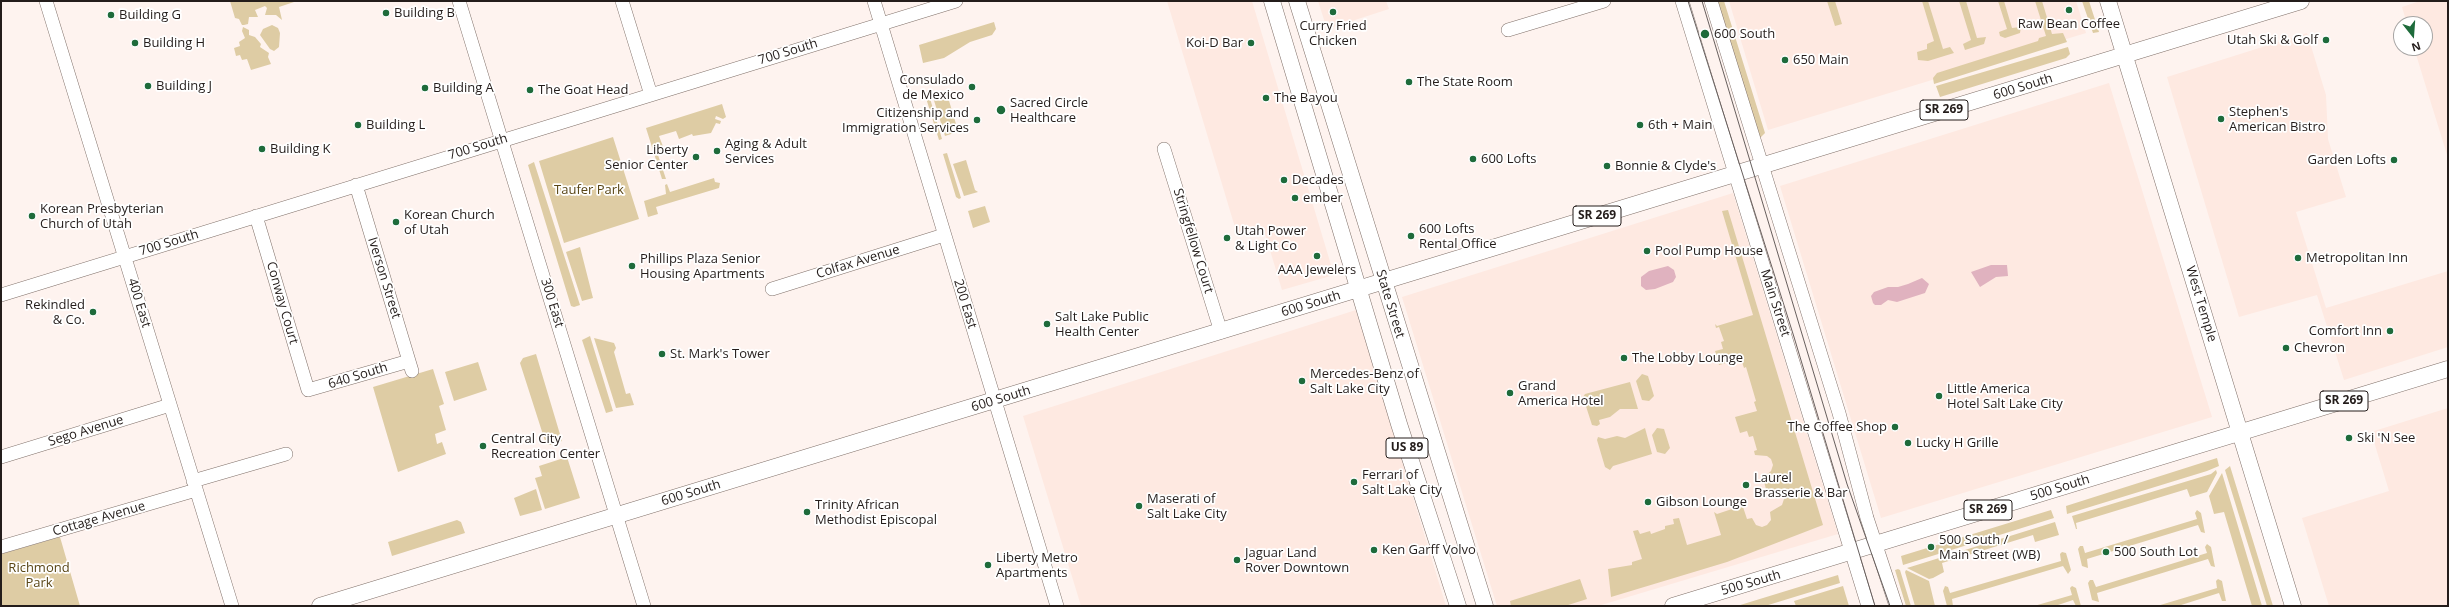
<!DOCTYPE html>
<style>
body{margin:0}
#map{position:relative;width:2449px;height:607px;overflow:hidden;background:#fef3ef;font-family:"Open Sans",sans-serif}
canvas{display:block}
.frame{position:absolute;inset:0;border:2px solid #241d1b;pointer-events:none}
.north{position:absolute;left:2393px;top:16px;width:40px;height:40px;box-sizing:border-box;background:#fff;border:1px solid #a7a5a4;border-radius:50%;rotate:163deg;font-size:11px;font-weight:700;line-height:16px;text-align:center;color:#241d1b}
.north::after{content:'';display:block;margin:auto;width:14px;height:18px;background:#1e6b3b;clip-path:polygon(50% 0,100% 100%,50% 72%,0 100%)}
</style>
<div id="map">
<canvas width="2449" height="607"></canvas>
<div class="frame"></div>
<div class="north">N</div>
</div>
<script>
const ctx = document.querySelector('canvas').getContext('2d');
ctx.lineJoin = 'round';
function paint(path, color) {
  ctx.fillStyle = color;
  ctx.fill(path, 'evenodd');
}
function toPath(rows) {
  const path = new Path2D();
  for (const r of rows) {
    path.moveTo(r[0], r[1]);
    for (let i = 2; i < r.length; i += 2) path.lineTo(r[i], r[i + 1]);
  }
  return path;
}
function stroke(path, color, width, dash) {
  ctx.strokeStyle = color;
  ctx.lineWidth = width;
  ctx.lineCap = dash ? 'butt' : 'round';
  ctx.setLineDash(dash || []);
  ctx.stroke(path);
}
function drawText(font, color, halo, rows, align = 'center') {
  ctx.font = font + ' "Open Sans",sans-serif';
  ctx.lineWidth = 3.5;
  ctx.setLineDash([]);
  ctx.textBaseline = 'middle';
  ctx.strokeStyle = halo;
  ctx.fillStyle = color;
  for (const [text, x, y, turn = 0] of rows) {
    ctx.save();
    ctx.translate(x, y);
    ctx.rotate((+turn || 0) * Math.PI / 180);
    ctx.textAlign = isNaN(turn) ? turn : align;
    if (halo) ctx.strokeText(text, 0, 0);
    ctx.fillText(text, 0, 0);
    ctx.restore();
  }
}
const built = toPath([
 [1167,1,1252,1,1334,275,1282,290,1263,227,1237,234],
 [1318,1,1386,1,1389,9,1327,29],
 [1729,1,2076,1,2086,33,1768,130],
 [2420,1,2448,1,2448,158,2414,48,2425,48,2425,24,2407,24,2402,7],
 [2307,33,2326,95,2328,139,2346,197,2296,212,2326,308,2448,271,2448,347,2344,380,2317,295,2239,317,2167,77],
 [2109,83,2212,417,1881,518,1780,186],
 [1733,193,1838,534,1598,606,1497,606,1402,297],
 [1356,310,1446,606,1081,606,1023,416],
 [2448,408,2448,606,2329,606,2302,518,2389,491,2371,432]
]);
const green = toPath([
 [230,1,297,1,279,7,282,20,276,15,265,15,267,8,265,6,255,10,258,17,249,17,248,24,244,25,242,25,239,19,235,18],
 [1716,1,1724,1,1765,133,1761,137,1758,137],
 [1827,1,1835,1,1842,24,1835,26],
 [1922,1,1928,1,1943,49,1950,47,1954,53,1928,61,1918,60,1917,52,1927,49,1927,44,1934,41],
 [1959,1,1966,1,1977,38,1986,37,1984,44,1965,50,1963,44,1971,40],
 [1998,1,2004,1,2012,28,2021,27,2020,33,2005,38,2000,36,1999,32,2007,29],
 [2035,1,2042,1,2052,34,2063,33,2067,42,1934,84,1933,78,1937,73,2038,41,2039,38,2046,36],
 [2082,1,2089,1,2099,32,2093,33],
 [994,22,996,29,992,35,970,42,944,58,923,63,919,45],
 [272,25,278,28,280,33,279,47,274,51,270,49,260,35,263,29],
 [243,27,249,30,249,35,255,37,261,44,260,47,269,53,268,57,271,64,251,70,247,59,242,60,240,55,236,56,234,48,240,46,239,42,245,38,242,31],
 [2068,47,2070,54,2066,58,1940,97,1936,86],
 [932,94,947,94,956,124,951,125,954,133,945,136],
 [929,95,942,139,939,140,926,98],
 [722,104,726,117,723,119,716,116,715,119,721,121,720,124,716,123,711,133,693,136,692,134,679,139,676,131,659,136,664,149,657,152,666,179,662,179,646,128],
 [613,137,639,219,564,243,539,161],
 [947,153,961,198,959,199,956,197,943,154],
 [966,160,975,190,978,192,964,196,953,164],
 [534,162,580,305,574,307,571,306,528,165],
 [714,178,715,182,720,183,719,188,656,207,658,214,648,217,644,201,666,194,665,185,667,184,670,192],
 [985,206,990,222,973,228,968,211],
 [1728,210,1823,525,1727,562,1611,597,1608,569,1632,565,1632,562,1642,559,1633,531,1638,530,1640,534,1650,531,1651,534,1665,529,1665,526,1674,524,1673,519,1679,518,1687,545,1721,535,1714,512,1717,514,1741,506,1742,504,1747,519,1752,518,1756,525,1762,527,1767,525,1771,520,1770,512,1782,505,1784,499,1782,493,1777,490,1766,489,1763,478,1771,471,1773,465,1771,459,1767,456,1755,455,1754,451,1757,450,1753,436,1749,437,1747,431,1740,433,1735,417,1757,411,1754,402,1756,401,1746,367,1744,368,1741,359,1719,365,1715,351,1723,349,1721,342,1724,341,1719,327,1716,328,1715,324,1717,326,1753,315,1722,211],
 [580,247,593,298,582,301,566,252],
 [590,336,613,411,606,413,582,340],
 [594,338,614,343,616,348,614,352,626,394,630,393,634,405,616,408],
 [536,354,562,441,550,445,546,444,520,363,523,358],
 [478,362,487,390,454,401,445,372],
 [433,369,444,404,439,406,446,430,435,434,437,444,442,442,446,454,398,472,373,387],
 [1642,374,1648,376,1654,396,1649,401,1642,400,1636,381],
 [1630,382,1638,409,1620,409,1610,417,1599,420,1600,424,1597,426,1592,425,1583,397,1585,394],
 [1645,428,1652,454,1613,466,1610,470,1605,467,1597,440,1598,437,1605,439,1617,436,1625,438],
 [1657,428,1664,429,1670,448,1665,454,1657,452,1652,435],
 [567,457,580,498,545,509,535,478,542,476,539,466],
 [2217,458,2219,466,2207,471,2067,514,2066,506],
 [2230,466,2273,606,2267,606,2225,470],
 [2216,470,2217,473,2207,492,2190,497,2187,489,2076,523,2077,529,2076,529,2072,516,2211,474],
 [2222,473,2262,606,2252,606,2224,512,2214,514,2209,496],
 [536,489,542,510,520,516,514,498],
 [2051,510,2054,518,1903,565,1901,556],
 [2197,510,2201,513,2205,533,2201,532,2198,525,2087,559,2088,568,2082,566,2078,549,2080,546,2083,546,2085,553,2197,519,2195,513],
 [457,520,461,522,465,533,392,556,388,542],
 [2055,522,2059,535,2035,542,2033,535,1942,563,1944,572,1933,578,1929,579,1907,568],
 [60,537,80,606,1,606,1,554],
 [2207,544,2211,547,2215,567,2211,566,2208,559,2097,593,2099,602,2092,600,2088,583,2090,580,2093,580,2096,587,2207,553,2205,547],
 [2062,552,2066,553,2071,570,2068,574,2063,566,1952,599,1953,606,1947,606,1943,591,1945,586,1948,587,1950,593,2061,561,2060,554],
 [1898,569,1900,570,1911,606,1906,606,1895,570],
 [1906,570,1929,581,1935,606,1915,606,1905,572],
 [1838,575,1840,583,1765,606,1737,606],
 [1580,579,1587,599,1565,606,1511,606,1510,601],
 [2218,579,2222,581,2226,601,2222,601,2219,593,2178,606,2157,606,2217,588,2216,581],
 [1843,586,1849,606,1796,606,1794,601],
 [2072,586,2076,588,2081,606,2076,606,2073,600,2055,606,2034,606,2072,595,2070,588]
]);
const water = toPath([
 [1991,265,2007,265,2008,276,1996,277,1980,287,1971,272],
 [1668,266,1674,270,1676,277,1673,282,1655,289,1646,290,1641,286,1641,277,1649,271],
 [1922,278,1929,284,1925,293,1897,302,1888,300,1881,305,1875,305,1873,303,1871,296,1874,292,1888,287,1898,287,1908,284]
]);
const minor = toPath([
 [46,1,232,606],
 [459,1,644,606],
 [622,1,651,95],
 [874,1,1057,606],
 [1682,1,1868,606],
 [1711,1,1839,413,1867,518,1896,606],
 [1508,30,1604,1],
 [1164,149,1221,332],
 [356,185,412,371],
 [256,216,308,390,409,361],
 [772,289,944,235],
 [1,295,956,1],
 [1,457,170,405],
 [193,481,286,454],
 [1,547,196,490]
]);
const major = toPath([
 [1272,1,1399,424,1458,606],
 [1297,1,1485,606],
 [2108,1,2293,606],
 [320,606,2301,1],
 [1673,606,2448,369]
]);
const tram = toPath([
 [1688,1,1794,337,1875,606],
 [1702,1,1847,484,1890,606]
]);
const markers = [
 [2069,10,4,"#1e6b3b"],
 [1333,12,4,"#1e6b3b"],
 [386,13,4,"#1e6b3b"],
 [111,15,4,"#1e6b3b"],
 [1705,34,5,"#1e6b3b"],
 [2326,40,4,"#1e6b3b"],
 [135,43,4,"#1e6b3b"],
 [1251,43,4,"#1e6b3b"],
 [1785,60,4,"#1e6b3b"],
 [1409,82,4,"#1e6b3b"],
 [148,86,4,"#1e6b3b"],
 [972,87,4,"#1e6b3b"],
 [425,88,4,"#1e6b3b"],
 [530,90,4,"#1e6b3b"],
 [1266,98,4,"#1e6b3b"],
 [1001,110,5,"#1e6b3b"],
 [2221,119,4,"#1e6b3b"],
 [977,120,4,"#1e6b3b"],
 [358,125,4,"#1e6b3b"],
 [1640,125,4,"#1e6b3b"],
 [262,149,4,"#1e6b3b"],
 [717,151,4,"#1e6b3b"],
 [696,157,4,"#1e6b3b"],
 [1473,159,4,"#1e6b3b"],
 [2394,160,4,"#1e6b3b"],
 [1607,166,4,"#1e6b3b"],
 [1284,180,4,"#1e6b3b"],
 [1295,198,4,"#1e6b3b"],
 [32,216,4,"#1e6b3b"],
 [396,222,4,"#1e6b3b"],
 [1411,236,4,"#1e6b3b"],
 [1227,238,4,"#1e6b3b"],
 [1647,251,4,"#1e6b3b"],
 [1317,256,4,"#1e6b3b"],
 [2298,258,4,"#1e6b3b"],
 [632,266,4,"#1e6b3b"],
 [93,312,4,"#1e6b3b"],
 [1047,324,4,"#1e6b3b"],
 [2390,331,4,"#1e6b3b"],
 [2286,348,4,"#1e6b3b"],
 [662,354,4,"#1e6b3b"],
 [1624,358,4,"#1e6b3b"],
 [1302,381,4,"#1e6b3b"],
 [1510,393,4,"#1e6b3b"],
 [1939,396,4,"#1e6b3b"],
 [1895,427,4,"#1e6b3b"],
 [2349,438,4,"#1e6b3b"],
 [1908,443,4,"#1e6b3b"],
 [483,446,4,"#1e6b3b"],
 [1354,482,4,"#1e6b3b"],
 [1746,485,4,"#1e6b3b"],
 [1648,502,4,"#1e6b3b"],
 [1139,506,4,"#1e6b3b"],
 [807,512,4,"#1e6b3b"],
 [1931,547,4,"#1e6b3b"],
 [1374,550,4,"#1e6b3b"],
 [2106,552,4,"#1e6b3b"],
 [1237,560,4,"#1e6b3b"],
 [988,565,4,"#1e6b3b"]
];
const shields = [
 [1944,110,48],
 [1597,216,48],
 [2344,401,48],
 [1407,448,42],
 [1988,510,48]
];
const shieldNames = [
 ["SR 269",1944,110],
 ["SR 269",1597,216],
 ["SR 269",2344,401],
 ["US 89",1407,448],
 ["SR 269",1988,510]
];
const poiNames = [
 ["Building B",394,13],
 ["Building G",119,15],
 ["Raw Bean Coffee",2069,24,"center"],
 ["Curry Fried",1333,26,"center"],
 ["Chicken",1333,41,"center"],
 ["600 South",1714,34],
 ["Utah Ski & Golf",2318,40,"right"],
 ["Building H",143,43],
 ["Koi-D Bar",1243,43,"right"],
 ["650 Main",1793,60],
 ["Consulado",964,80,"right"],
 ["de Mexico",964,95,"right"],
 ["The State Room",1417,82],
 ["Building J",156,86],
 ["Building A",433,88],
 ["The Goat Head",538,90],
 ["The Bayou",1274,98],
 ["Sacred Circle",1010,103],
 ["Healthcare",1010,118],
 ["Stephen's",2229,112],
 ["American Bistro",2229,127],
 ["Citizenship and",969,113,"right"],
 ["Immigration Services",969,128,"right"],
 ["Building L",366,125],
 ["6th + Main",1648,125],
 ["Aging & Adult",725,144],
 ["Services",725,159],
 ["Building K",270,149],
 ["Liberty",688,150,"right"],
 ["Senior Center",688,165,"right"],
 ["600 Lofts",1481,159],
 ["Garden Lofts",2386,160,"right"],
 ["Bonnie & Clyde's",1615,166],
 ["Decades",1292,180],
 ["ember",1303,198],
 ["Korean Presbyterian",40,209],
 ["Church of Utah",40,224],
 ["Korean Church",404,215],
 ["of Utah",404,230],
 ["600 Lofts",1419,229],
 ["Rental Office",1419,244],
 ["Utah Power",1235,231],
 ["& Light Co",1235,246],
 ["Pool Pump House",1655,251],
 ["Metropolitan Inn",2306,258],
 ["Phillips Plaza Senior",640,259],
 ["Housing Apartments",640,274],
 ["AAA Jewelers",1317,270,"center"],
 ["Rekindled",85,305,"right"],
 ["& Co.",85,320,"right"],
 ["Salt Lake Public",1055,317],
 ["Health Center",1055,332],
 ["Comfort Inn",2382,331,"right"],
 ["Chevron",2294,348],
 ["St. Mark's Tower",670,354],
 ["The Lobby Lounge",1632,358],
 ["Mercedes-Benz of",1310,374],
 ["Salt Lake City",1310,389],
 ["Grand",1518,386],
 ["America Hotel",1518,401],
 ["Little America",1947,389],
 ["Hotel Salt Lake City",1947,404],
 ["The Coffee Shop",1887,427,"right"],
 ["Ski 'N See",2357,438],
 ["Central City",491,439],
 ["Recreation Center",491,454],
 ["Lucky H Grille",1916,443],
 ["Ferrari of",1362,475],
 ["Salt Lake City",1362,490],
 ["Laurel",1754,478],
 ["Brasserie & Bar",1754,493],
 ["Maserati of",1147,499],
 ["Salt Lake City",1147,514],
 ["Gibson Lounge",1656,502],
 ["Trinity African",815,505],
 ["Methodist Episcopal",815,520],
 ["500 South /",1939,540],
 ["Main Street (WB)",1939,555],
 ["Ken Garff Volvo",1382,550],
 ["500 South Lot",2114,552],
 ["Jaguar Land",1245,553],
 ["Rover Downtown",1245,568],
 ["Liberty Metro",996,558],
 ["Apartments",996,573]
];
const streetNames = [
 ["700 South",788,52,-17],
 ["600 South",2023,87,-17],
 ["700 South",478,147,-17],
 ["Stringfellow Court",1193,241,73],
 ["700 South",169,243,-17],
 ["Colfax Avenue",858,262,-17],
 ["Iverson Street",384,278,73],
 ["400 East",139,303,73],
 ["Conway Court",282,303,74],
 ["300 East",552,303,73],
 ["Main Street",1775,303,72],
 ["200 East",965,304,73],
 ["600 South",1311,304,-17],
 ["State Street",1390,304,73],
 ["West Temple",2201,304,73],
 ["640 South",358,376,-17],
 ["600 South",1001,399,-17],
 ["Sego Avenue",86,431,-17],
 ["500 South",2060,488,-17],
 ["600 South",691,493,-17],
 ["Cottage Avenue",99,519,-16],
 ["500 South",1751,583,-16]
];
const parkNames = [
 ["Taufer Park",589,190],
 ["Richmond",39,568],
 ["Park",39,583]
];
paint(built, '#fee9e1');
paint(green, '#decca4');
paint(water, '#e0b2bf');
stroke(minor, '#80716a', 14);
stroke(major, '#80716a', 17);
stroke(minor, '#fff', 13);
stroke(major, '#fff', 16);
stroke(tram, '#675f5d', 1);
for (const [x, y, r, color] of markers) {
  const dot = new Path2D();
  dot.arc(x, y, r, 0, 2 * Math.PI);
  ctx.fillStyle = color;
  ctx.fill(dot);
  stroke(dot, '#fff', 1.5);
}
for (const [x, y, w] of shields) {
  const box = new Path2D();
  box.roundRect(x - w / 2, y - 10, w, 20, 3);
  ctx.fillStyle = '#fff';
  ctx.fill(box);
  stroke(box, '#241d1b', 1);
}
drawText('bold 12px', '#241d1b', null, shieldNames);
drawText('13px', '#241d1b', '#fff', poiNames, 'left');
drawText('13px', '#241d1b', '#fff', streetNames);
drawText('13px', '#594616', '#fff', parkNames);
</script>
